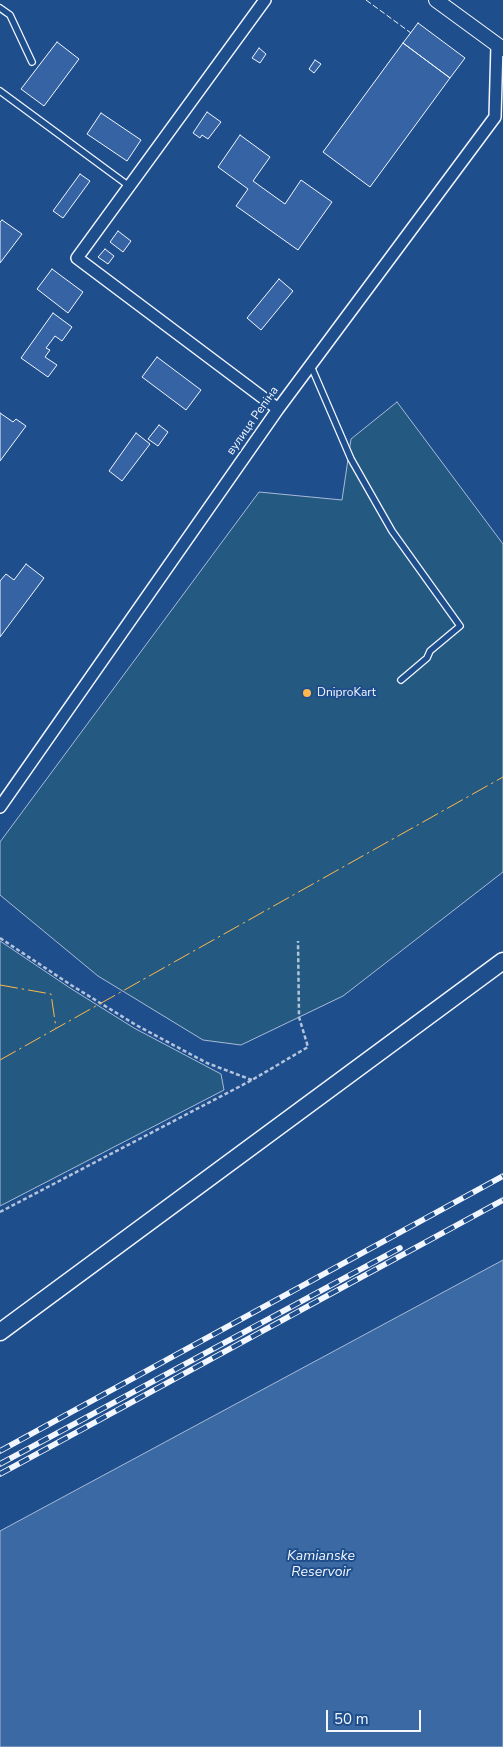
<!DOCTYPE html>
<meta charset="utf-8">
<style>
body{margin:0}
#map{position:relative;width:503px;height:1747px;overflow:hidden;background:#1f4e8c;font-family:"Nunito Sans",sans-serif}
canvas{display:block}
.scale{position:absolute;left:326px;top:1710px;width:95px;height:22px;box-sizing:border-box;border:2px solid #f2f6ff;border-top:0;padding-left:6px;font-size:15px;line-height:18px;white-space:nowrap;color:#f2f6ff;-webkit-text-stroke:4px #1f4e8c;paint-order:stroke}
</style>
<div id="map">
<canvas width="503" height="1747"></canvas>
<div class="scale">50 m</div>
</div>
<script>
const ctx = document.querySelector('canvas').getContext('2d');
ctx.lineJoin = 'round';
function paint(path, color) {
  ctx.fillStyle = color;
  ctx.fill(path, 'evenodd');
}
function toPath(rows) {
  const path = new Path2D();
  for (const r of rows) {
    path.moveTo(r[0], r[1]);
    for (let i = 2; i < r.length; i += 2) path.lineTo(r[i], r[i + 1]);
  }
  return path;
}
function stroke(path, color, width, dash) {
  ctx.strokeStyle = color;
  ctx.lineWidth = width;
  ctx.lineCap = dash ? 'butt' : 'round';
  ctx.setLineDash(dash || []);
  ctx.stroke(path);
}
function drawText(font, color, halo, rows, align = 'center') {
  ctx.font = font + ' "Nunito Sans",sans-serif';
  ctx.lineWidth = 4;
  ctx.setLineDash([]);
  ctx.textBaseline = 'middle';
  ctx.strokeStyle = halo;
  ctx.fillStyle = color;
  for (const [text, x, y, turn = 0] of rows) {
    ctx.save();
    ctx.translate(x, y);
    ctx.rotate((+turn || 0) * Math.PI / 180);
    ctx.textAlign = isNaN(turn) ? turn : align;
    if (halo) ctx.strokeText(text, 0, 0);
    ctx.fillText(text, 0, 0);
    ctx.restore();
  }
}
const green = toPath([
 [397,402,503,544,503,872,343,996,241,1045,203,1040,98,976,0,895,0,842,259,492,342,500,351,439,397,402],
 [0,941,70,988,134,1028,221,1074,224,1090,0,1206,0,941]
]);
const water = toPath([
 [503,1260,503,1747,0,1747,0,1531,503,1260]
]);
const building = toPath([
 [418,23,465,58,450,78,403,43,418,23],
 [57,42,79,59,44,106,21,89,57,42],
 [403,43,450,78,370,187,323,152,403,43],
 [259,48,266,54,260,63,252,58,259,48],
 [315,60,321,64,314,73,309,69,315,60],
 [207,112,221,122,208,139,202,135,200,138,193,133,207,112],
 [101,113,141,140,127,161,87,134,101,113],
 [240,135,270,157,253,181,285,204,301,180,332,202,298,250,236,206,248,189,218,167,240,135],
 [80,174,90,181,63,218,53,211,80,174],
 [2,220,22,234,0,263,0,222,2,220],
 [118,231,131,241,123,252,110,242,118,231],
 [105,249,114,256,108,264,98,257,105,249],
 [52,269,83,292,68,313,37,289,52,269],
 [279,279,293,291,261,330,247,318,279,279],
 [53,313,72,327,62,341,55,336,46,348,50,350,45,357,57,365,48,377,21,358,53,313],
 [157,357,201,390,186,410,142,377,157,357],
 [0,413,13,422,16,419,26,426,0,461,0,413],
 [159,425,168,432,158,446,148,439,159,425],
 [136,433,150,444,122,481,109,471,136,433],
 [26,564,44,578,0,637,0,581,6,574,14,580,26,564]
]);
const path = toPath([
 [0,938,71,985,136,1025,207,1063,252,1080],
 [0,1212,252,1080,308,1047,299,1017,298,941]
]);
const service = toPath([
 [0,8,10,15,32,62],
 [0,91,129,186],
 [311,366,351,459,392,531,460,626,430,651,427,658,401,680]
]);
const minor = toPath([
 [265,0,77,258,278,409],
 [0,807,278,409,495,117,497,45]
]);
const tertiary = toPath([
 [436,0,503,49]
]);
const secondary = toPath([
 [0,1332,503,961]
]);
const rail = toPath([
 [0,1451,503,1176],
 [0,1464,400,1248],
 [0,1474,503,1200]
]);
const fence = toPath([
 [366,0,411,33]
]);
const power = toPath([
 [0,985,51,994,56,1028],
 [0,1060,503,777]
]);
const markers = [
 [307,693,5,"#ffb74d"]
];
const streetNames = [
 ["вулиця Репіна",253,421,-55]
];
const poiNames = [
 ["DniproKart",317,693]
];
const waterNames = [
 ["Kamianske",321,1557],
 ["Reservoir",321,1573]
];
paint(green, '#245a82');
stroke(green, '#a8bbd7', 1);
paint(water, '#3b69a3');
stroke(water, '#a8bbd7', 1);
paint(building, '#3563a3');
stroke(building, '#f2f6ff', 1);
stroke(service, '#f2f6ff', 8);
stroke(minor, '#f2f6ff', 14);
stroke(tertiary, '#f2f6ff', 16);
stroke(secondary, '#f2f6ff', 19);
stroke(path, '#b3c4dc', 2.5, [4, 2.5]);
stroke(service, '#1f4e8c', 5.5);
stroke(minor, '#1f4e8c', 11);
stroke(tertiary, '#1f4e8c', 14);
stroke(secondary, '#1f4e8c', 16);
stroke(rail, '#f2f6ff', 5.5);
stroke(rail, '#1f4e8c', 4, [11]);
stroke(fence, '#f2f6ff', 1, [6, 2.5]);
stroke(power, '#ffb74d', 1, [18, 4, 2.5, 4]);
for (const [x, y, r, color] of markers) {
  const dot = new Path2D();
  dot.arc(x, y, r, 0, 2 * Math.PI);
  ctx.fillStyle = color;
  ctx.fill(dot);
  stroke(dot, '#1f4e8c', 2);
}
drawText('12px', '#f2f6ff', '#1f4e8c', streetNames);
drawText('12px', '#f2f6ff', '#1f4e8c', poiNames, 'left');
drawText('italic 14px', '#f2f6ff', '#1f4e8c', waterNames);
</script>
